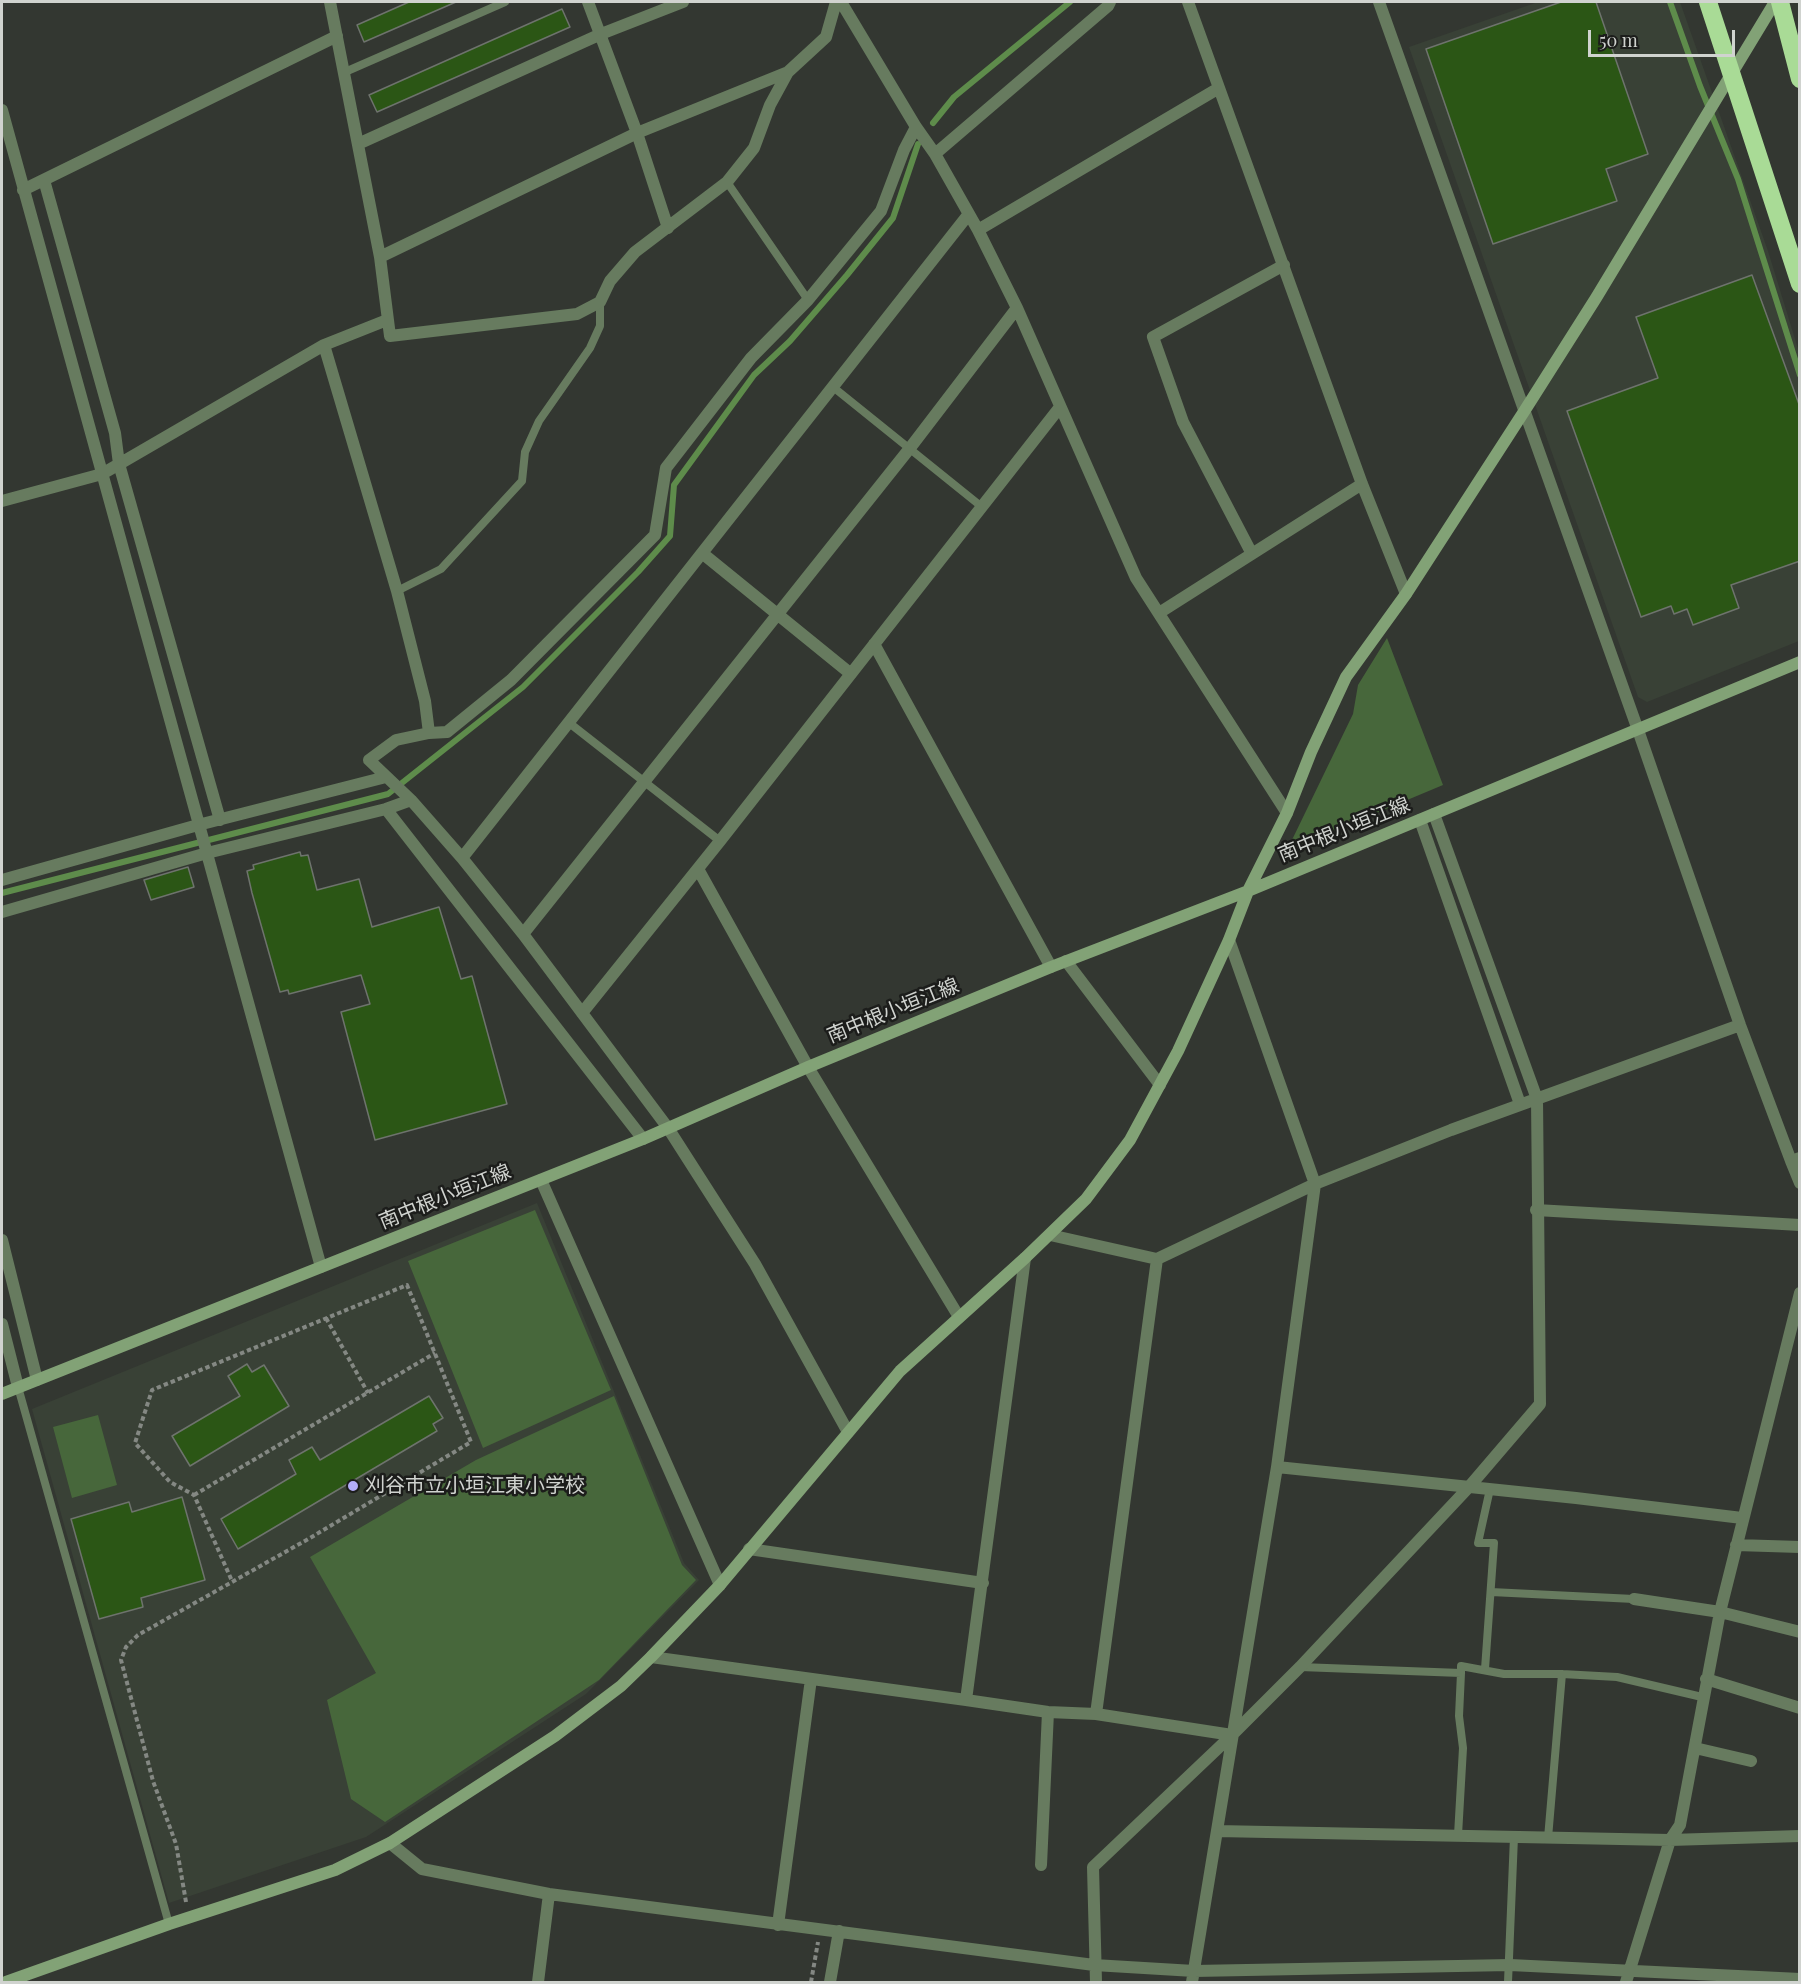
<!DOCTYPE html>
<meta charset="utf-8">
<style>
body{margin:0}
#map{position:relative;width:1801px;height:1984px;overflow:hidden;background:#333731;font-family:"Playfair Display",serif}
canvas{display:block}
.frame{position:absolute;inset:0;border:3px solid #d0d3cf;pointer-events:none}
.scale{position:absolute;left:1588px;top:30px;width:147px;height:27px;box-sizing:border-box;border:3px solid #d0d3cf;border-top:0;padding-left:8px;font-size:18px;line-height:21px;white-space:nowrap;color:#d0d3cf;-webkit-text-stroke:4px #1c1d1b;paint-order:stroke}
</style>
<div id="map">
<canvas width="1801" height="1984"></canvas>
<div class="frame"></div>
<div class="scale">50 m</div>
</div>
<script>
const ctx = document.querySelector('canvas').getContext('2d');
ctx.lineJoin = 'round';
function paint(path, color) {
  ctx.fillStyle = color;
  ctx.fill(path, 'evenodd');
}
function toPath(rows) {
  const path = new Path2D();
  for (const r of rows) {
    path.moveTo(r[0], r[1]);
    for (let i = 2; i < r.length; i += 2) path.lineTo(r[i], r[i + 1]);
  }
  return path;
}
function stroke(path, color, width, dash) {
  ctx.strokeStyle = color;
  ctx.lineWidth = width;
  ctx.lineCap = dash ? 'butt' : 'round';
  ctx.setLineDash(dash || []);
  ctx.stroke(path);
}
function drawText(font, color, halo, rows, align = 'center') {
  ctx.font = font + ' "Playfair Display","Noto Sans JP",serif';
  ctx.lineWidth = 5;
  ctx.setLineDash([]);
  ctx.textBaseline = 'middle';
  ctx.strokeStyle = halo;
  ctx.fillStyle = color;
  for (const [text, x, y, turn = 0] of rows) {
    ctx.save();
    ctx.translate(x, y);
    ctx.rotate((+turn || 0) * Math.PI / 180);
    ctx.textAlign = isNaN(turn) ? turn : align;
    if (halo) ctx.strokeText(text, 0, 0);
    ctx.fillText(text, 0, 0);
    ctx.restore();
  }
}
const built = toPath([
 [1538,2,1680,2,1768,251,1799,352,1799,641,1647,702,1638,697,1409,47],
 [537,1203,684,1563,699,1580,586,1694,366,1837,169,1903,32,1409]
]);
const green = toPath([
 [1387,638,1443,785,1295,847,1291,842,1353,714,1358,685],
 [535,1210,611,1390,483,1448,408,1261],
 [614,1396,682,1565,696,1580,599,1680,385,1822,351,1799,327,1700,376,1673,310,1557,476,1460],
 [98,1415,117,1485,72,1498,53,1427]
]);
const stream = toPath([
 [1670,2,1700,86,1738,179,1800,375],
 [933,123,954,97,1070,2],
 [2,893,388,794,523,687,638,572,670,536,674,485,754,375,790,341,847,275,893,218,918,144]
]);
const building = toPath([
 [409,2,456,2,364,42,357,25,409,2],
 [1561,2,1596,2,1648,154,1606,169,1617,201,1493,244,1426,49,1561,2],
 [562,9,570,27,377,112,369,95,562,9],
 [1752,275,1800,407,1800,561,1731,585,1739,608,1693,625,1687,609,1674,614,1671,606,1641,617,1567,411,1658,378,1636,317,1752,275],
 [300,852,301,856,308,855,317,890,359,879,372,927,439,907,461,979,472,976,507,1104,375,1140,341,1012,370,1004,361,975,289,994,288,990,280,992,252,893,247,871,254,869,253,865,300,852],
 [188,867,194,887,151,900,144,880,188,867],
 [247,1364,252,1372,264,1365,289,1406,190,1466,172,1436,240,1396,228,1376,247,1364],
 [429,1396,443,1418,433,1424,437,1431,238,1549,221,1519,296,1474,289,1460,312,1447,320,1460,429,1396],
 [182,1497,205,1580,141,1598,143,1607,99,1619,71,1519,129,1502,132,1512,182,1497]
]);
const path = toPath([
 [326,1318,368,1393],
 [194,1495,435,1353],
 [186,1902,176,1844,153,1781,121,1660,126,1647,138,1635,310,1538,471,1442,407,1285,152,1390,135,1443,170,1482,194,1495,232,1581],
 [811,1982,818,1942]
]);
const lane = toPath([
 [345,72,505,2],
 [727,182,808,300],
 [833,387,982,507],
 [397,591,441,569,522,481,525,452,539,421,590,348,600,326,600,302],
 [568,722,720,841],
 [18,1387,169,1924],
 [1491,1592,1634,1599],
 [1300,1667,1461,1673,1461,1666,1504,1674,1562,1674,1617,1677,1702,1697],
 [1485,1669,1494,1543,1478,1543,1490,1489],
 [1458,1835,1463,1748,1459,1716,1461,1673],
 [1548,1838,1562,1674],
 [1508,1982,1514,1837]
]);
const street = toPath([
 [330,2,380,257,390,336,577,314,600,302,610,281,635,252,727,182,754,148,770,105,788,72,826,37,836,2],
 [588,2,637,133,668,228],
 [841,2,916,127,935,154,978,230,1017,308,1136,578,1287,813],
 [1188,2,1362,484,1406,594],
 [1379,2,1638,730,1740,1025,1791,1161,1800,1158],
 [2,110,321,1267],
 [358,144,601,34,683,2],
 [935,154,1108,6,1110,2],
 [44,180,115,433,119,464,220,820],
 [23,190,337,36],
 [978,230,1219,88],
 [380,257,637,133,788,72],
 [324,345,397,591,425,701,429,733],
 [2,501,102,474,324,345,387,320],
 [702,553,851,674],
 [1252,554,1183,422,1153,337,1284,265],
 [1159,613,1362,484],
 [874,644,1051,967],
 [386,809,643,1139],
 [1420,820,1520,1104],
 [462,858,968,215],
 [698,869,808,1067,959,1317],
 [2,880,198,825,386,777],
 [2,912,207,853,386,809,411,800],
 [523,934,910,448,1017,308],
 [1066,961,1160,1085],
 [582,1013,720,841,1060,407],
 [1791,1161,1800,1183],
 [541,1180,720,1585],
 [1536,1210,1800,1225],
 [1050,1235,1157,1259,1315,1184,1451,1130,1740,1025],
 [2,1240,37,1380],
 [2,1324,18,1387],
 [848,1432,755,1264,668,1128,523,934,462,858,411,800,369,760,396,740,429,733,447,732,511,680,655,535,666,468,751,358,808,300,881,211,904,150,916,127],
 [1277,1467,1576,1498,1742,1518],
 [1736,1545,1800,1547],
 [749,1549,983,1583],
 [1634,1599,1720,1612,1800,1632],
 [651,1657,966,1700,1025,1258],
 [1706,1679,1800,1708],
 [966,1700,1048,1712,1096,1714,1232,1735],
 [1096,1714,1157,1259],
 [1695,1748,1751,1761],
 [1217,1831,1670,1840,1800,1836],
 [390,1843,422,1869,549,1894,1094,1965,1194,1971,1510,1965,1800,1979],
 [1041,1865,1048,1712],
 [778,1925,811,1679],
 [538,1982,549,1894],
 [830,1982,839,1931],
 [1096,1982,1093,1867,1232,1735,1300,1667,1469,1487,1540,1404,1537,1099,1434,814],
 [1192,1982,1277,1467,1315,1184,1229,940],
 [1626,1982,1670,1840,1680,1825,1720,1612,1800,1293]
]);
const secondary = toPath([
 [2,1394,643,1139,808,1067,1051,967,1248,891,1800,662],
 [6,1982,169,1924,335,1870,390,1843,555,1736,621,1686,651,1657,720,1585,900,1371,1025,1258,1086,1199,1130,1140,1178,1051,1229,940,1248,891,1287,813,1311,752,1346,677,1406,594,1525,410,1596,298,1775,2]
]);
const highway = toPath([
 [1708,2,1800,284],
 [1780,2,1800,79]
]);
const markers = [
 [353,1486,6,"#b3adf9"]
];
const streetNames = [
 ["南中根小垣江線",1344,830,-22],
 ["南中根小垣江線",893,1011,-22],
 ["南中根小垣江線",445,1197,-22]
];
const poiNames = [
 ["刈谷市立小垣江東小学校",365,1486]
];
paint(built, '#394136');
paint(green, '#47673b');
stroke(stream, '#5e8c4b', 6);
paint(building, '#2b5615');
stroke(building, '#6e736d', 1.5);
stroke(path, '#848883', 4, [4.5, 3]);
stroke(lane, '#677b5f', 8);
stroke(street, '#677b5f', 12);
stroke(secondary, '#82a276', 12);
stroke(highway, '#a9db96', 18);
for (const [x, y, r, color] of markers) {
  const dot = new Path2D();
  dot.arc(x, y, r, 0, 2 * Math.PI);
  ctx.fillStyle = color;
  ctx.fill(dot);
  stroke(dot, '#1c1d1b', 2);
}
drawText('20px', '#d0d3cf', '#1c1d1b', streetNames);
drawText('20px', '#d0d3cf', '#1c1d1b', poiNames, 'left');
</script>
